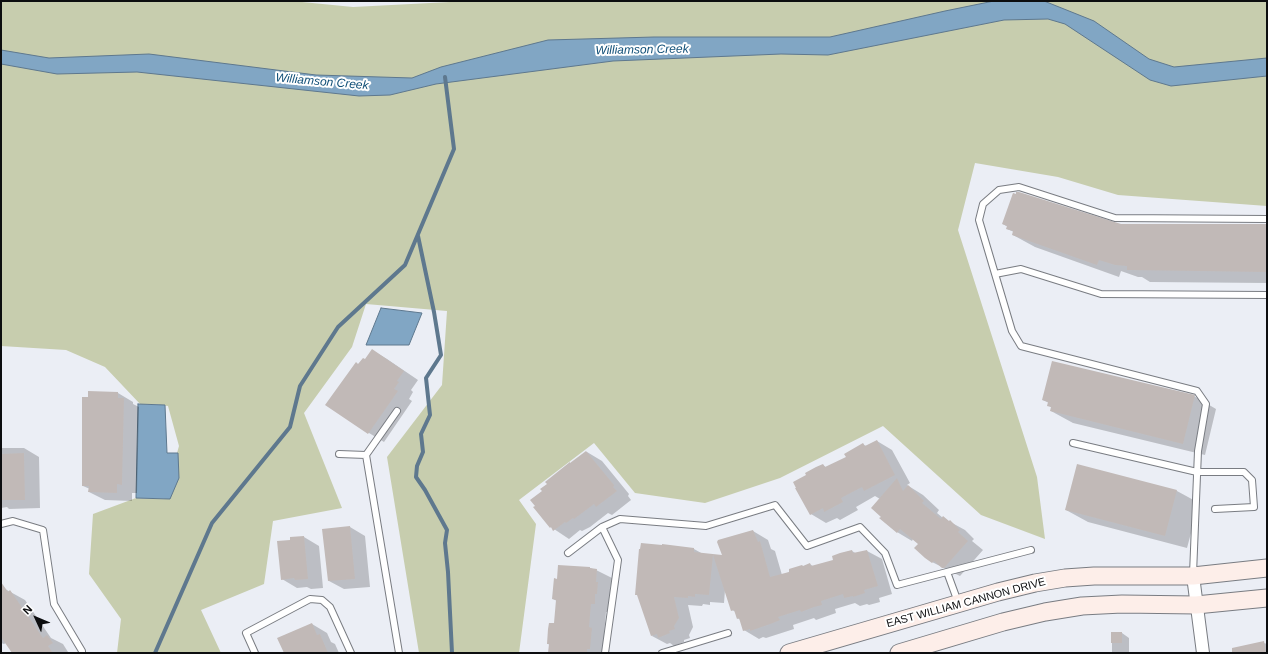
<!DOCTYPE html>
<style>
body{margin:0}
#map{position:relative;width:1268px;height:654px;overflow:hidden;background:#ebeef5;font-family:Helvetica,sans-serif}
canvas{display:block}
.frame{position:absolute;inset:0;border:2px solid #0c0d0f;pointer-events:none}
.north{position:absolute;left:16px;top:598px;width:40px;height:40px;-webkit-text-stroke:3px #fff;paint-order:stroke;rotate:314deg;font-size:11px;font-weight:700;line-height:16px;text-align:center;color:#0c0d0f}
.north::after{content:'';display:block;margin:auto;width:14px;height:18px;background:#0c0d0f;clip-path:polygon(50% 0,100% 100%,50% 72%,0 100%)}
</style>
<div id="map">
<canvas width="1268" height="654"></canvas>
<div class="frame"></div>
<div class="north">N</div>
</div>
<script>
const ctx = document.querySelector('canvas').getContext('2d');
ctx.lineJoin = 'round';
function paint(path, color) {
  ctx.fillStyle = color;
  ctx.fill(path, 'evenodd');
}
function toPath(rows) {
  const path = new Path2D();
  for (const r of rows) {
    path.moveTo(r[0], r[1]);
    for (let i = 2; i < r.length; i += 2) path.lineTo(r[i], r[i + 1]);
  }
  return path;
}
function stroke(path, color, width, dash) {
  ctx.strokeStyle = color;
  ctx.lineWidth = width;
  ctx.lineCap = dash ? 'butt' : 'round';
  ctx.setLineDash(dash || []);
  ctx.stroke(path);
}
function drawText(font, color, halo, rows, align = 'center') {
  ctx.font = font + ' Helvetica,sans-serif';
  ctx.lineWidth = 4;
  ctx.setLineDash([]);
  ctx.textBaseline = 'middle';
  ctx.strokeStyle = halo;
  ctx.fillStyle = color;
  for (const [text, x, y, turn = 0] of rows) {
    ctx.save();
    ctx.translate(x, y);
    ctx.rotate((+turn || 0) * Math.PI / 180);
    ctx.textAlign = isNaN(turn) ? turn : align;
    if (halo) ctx.strokeText(text, 0, 0);
    ctx.fillText(text, 0, 0);
    ctx.restore();
  }
}
const green = toPath([
 [1,1,292,1,353,7,469,1,1267,1,1267,206,1118,195,1058,177,975,163,958,230,1037,477,1045,539,981,515,883,426,780,478,705,503,635,493,594,443,519,500,536,524,519,653,419,653,387,457,442,385,447,311,366,304,352,347,304,413,342,508,273,521,264,584,201,610,221,653,117,653,121,619,89,574,93,514,136,498,164,499,179,446,168,406,152,404,141,405,105,367,66,350,1,346]
]);
const water = toPath([
 [994,1,1044,1,1094,21,1149,59,1174,67,1267,58,1267,76,1171,86,1150,80,1065,24,1048,19,1004,20,828,55,781,54,613,61,436,84,390,95,359,96,137,72,57,74,1,64,1,50,49,58,149,54,316,75,412,78,441,67,548,40,654,37,830,37,945,11,994,1],
 [381,308,422,313,409,345,366,345,381,308],
 [138,404,165,405,167,453,178,453,179,478,170,499,136,498,138,404]
]);
const shadow = toPath([
 [1003,224,1267,225,1267,283,1150,282,1142,277,1138,277,1121,271,1119,277,1035,247,1013,235,1014,232,1007,229,1008,227],
 [372,350,387,359,418,380,411,390,413,392,409,399,412,401,384,442,369,433,327,405,359,365,366,361],
 [118,393,133,402,133,404,139,407,137,493,132,493,132,501,105,500,89,492,90,489,83,486],
 [1194,396,1216,409,1205,455,1073,423,1051,411,1052,408,1048,405,1049,403,1043,400],
 [877,441,892,450,910,483,907,485,923,495,939,510,937,513,943,518,965,530,974,539,972,541,983,550,960,576,932,562,919,544,913,539,912,541,897,532,882,517,880,499,875,496,856,507,858,510,840,520,837,518,826,523,811,514,796,489,823,465,827,468,847,457,863,445,867,446],
 [1,448,24,448,39,457,40,508,9,509,7,507,1,508],
 [587,452,602,461,629,494,628,496,631,500,612,515,608,513,590,527,582,531,580,530,569,539,551,527,535,507,543,491,571,464],
 [1078,465,1177,491,1199,503,1187,548,1088,522,1066,510],
 [350,527,365,536,370,587,344,589,329,581],
 [753,531,768,540,771,549,775,551,782,575,810,564,814,567,834,561,852,551,857,554,867,551,882,559,892,594,879,598,880,602,869,605,867,604,860,606,855,603,835,609,836,613,816,620,814,618,793,625,794,629,766,638,763,637,759,639,744,630,741,620,737,618,736,612,732,610,725,590,724,603,710,602,710,605,703,604,702,606,688,605,693,627,689,635,690,638,684,640,684,642,674,646,670,643,667,644,652,636,694,549,703,554,723,556],
 [304,537,319,546,323,588,311,589,307,587,297,588,282,579,291,541],
 [590,568,596,570,612,578,610,590,613,592,610,612,606,612,604,636,607,637,606,653,549,653,550,645,548,644,555,624,557,601,553,599,558,580],
 [5,589,25,600,51,638,63,644,68,652,66,653,14,653,6,643,4,644,1,643,1,592],
 [312,624,327,633,331,642,335,644,339,653,284,653],
 [1112,633,1122,633,1129,638,1129,653,1109,653,1112,653],
 [1264,643,1267,644,1267,653,1240,653]
]);
const stream = toPath([
 [418,236,434,312,441,355,426,378,430,415,421,434,423,452,417,466,416,477,425,490,447,530,445,543,448,572,452,653],
 [155,653,212,523,290,427,300,386,338,327,405,265,454,149,445,77]
]);
const building = toPath([
 [1016,192,1019,192,1121,224,1267,224,1266,272,1127,270,1127,266,1115,265,1099,260,1097,265,1012,235,1013,231,1006,229,1007,226,1002,224,1013,193,1016,194],
 [372,349,404,371,397,381,399,382,394,389,398,391,368,434,325,405,356,362,358,364,363,358,365,359],
 [1052,361,1195,395,1183,444,1050,411,1051,407,1047,406,1048,402,1042,400],
 [88,391,118,392,118,398,124,398,122,485,117,484,117,493,88,492,89,486,82,486,82,397,88,397],
 [877,440,895,475,864,491,862,487,841,498,843,502,824,512,823,508,810,515,795,488,796,488,793,482,806,475,805,473,816,467,823,464,825,467,846,457,844,454,863,443,865,446],
 [586,451,614,485,614,486,613,487,617,491,596,507,594,504,574,519,573,518,566,523,565,522,553,531,551,527,550,528,533,507,535,506,530,500,542,491,540,489,547,484,545,482,570,462,570,463],
 [24,453,25,500,1,500,1,454],
 [1077,464,1177,490,1165,536,1065,510],
 [897,478,903,491,908,485,924,501,922,503,941,519,943,516,949,521,950,520,960,530,958,532,968,541,944,568,942,568,934,561,932,563,925,558,914,548,918,544,900,529,897,533,879,518,881,517,871,508],
 [350,526,355,579,328,581,322,529],
 [753,530,758,542,760,541,770,577,789,572,789,569,802,565,803,566,810,563,811,566,833,560,832,556,840,553,852,550,853,553,867,550,878,586,864,590,865,593,853,597,853,596,844,598,843,594,821,601,822,605,814,607,801,612,800,610,778,617,780,620,773,623,750,631,750,629,743,631,739,618,737,619,734,610,731,611,713,555,709,595,695,594,695,597,688,596,688,598,674,597,679,618,674,626,675,629,669,631,670,633,658,638,657,634,651,636,637,595,635,595,639,549,640,549,641,543,662,545,662,544,694,548,694,552,722,555,717,542,718,540],
 [304,536,308,579,295,580,294,578,281,580,277,541,290,540,290,537],
 [558,565,590,567,590,568,597,569,596,582,598,582,597,594,595,594,595,604,591,604,589,627,592,628,590,649,587,649,587,653,548,653,549,644,547,644,548,629,549,623,554,623,556,600,552,599,554,578,557,579],
 [1,582,8,592,10,590,43,638,47,635,53,643,48,646,53,653,12,653,1,637],
 [312,623,317,635,320,634,328,653,284,653,277,638],
 [1111,632,1122,632,1122,643,1111,643],
 [1264,641,1266,653,1232,653,1232,648]
]);
const lane = toPath([
 [995,274,1021,269,1101,294,1267,295],
 [397,411,366,455,399,653],
 [1073,443,1197,472,1244,472,1252,480,1254,507,1215,509],
 [339,454,366,455],
 [1,524,13,521,43,530,54,604,82,651,82,653],
 [568,553,602,527],
 [947,572,958,602],
 [1193,574,1198,451,1206,404,1197,391,1021,346,1012,331,979,220,983,204,999,190,1019,187,1115,218,1267,219],
 [255,653,246,633,310,599,322,600,330,607,351,653],
 [605,653,618,560,602,527,620,519,706,526,775,505,807,546,860,527,885,553,897,585,1031,550],
 [662,653,728,633]
]);
const street = toPath([
 [1193,576,1203,653]
]);
const secondary = toPath([
 [789,653,998,592,1035,583,1065,578,1094,576,1193,576,1267,568],
 [899,653,1003,622,1045,612,1082,606,1122,604,1196,605,1267,598]
]);
const streetNames = [
 ["EAST WILLIAM CANNON DRIVE",966,603,-15]
];
const waterNames = [
 ["Williamson Creek",642,50,-1],
 ["Williamson Creek",322,82,5]
];
paint(green, '#c7cdae');
paint(water, '#81a6c4');
stroke(water, '#5e788e', 1);
paint(shadow, '#0003');
stroke(stream, '#5e788e', 4);
paint(building, '#c1b9b7');
stroke(lane, '#797c82', 8);
stroke(street, '#797c82', 14);
stroke(secondary, '#797c82', 19);
stroke(lane, '#fff', 6);
stroke(street, '#fff', 12);
stroke(secondary, '#fdeee9', 17);
drawText('11px', '#0c0d0f', '#fff', streetNames);
drawText('italic 12px', '#104f77', '#fff', waterNames);
</script>
